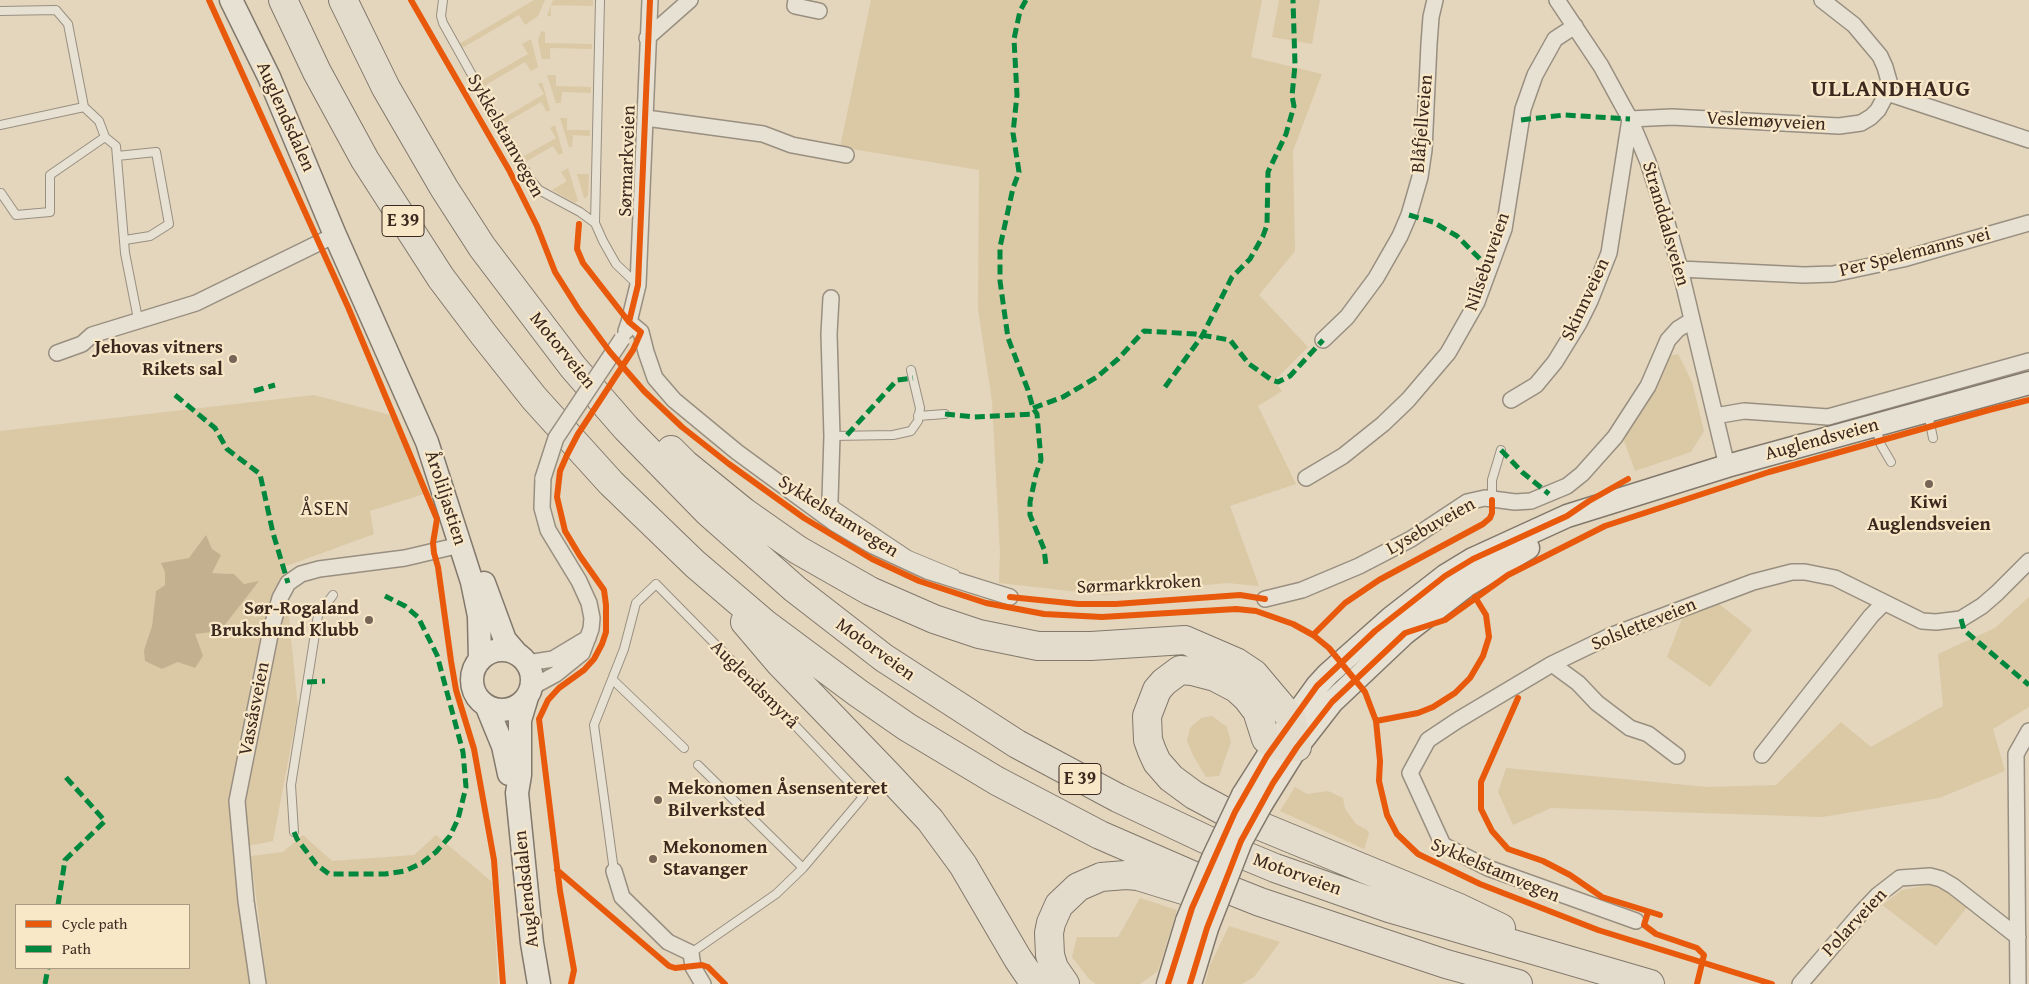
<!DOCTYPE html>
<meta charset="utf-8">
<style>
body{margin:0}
#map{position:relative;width:2029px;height:984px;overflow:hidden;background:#e3d6bc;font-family:"Gentium Book Plus",serif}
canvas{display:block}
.legend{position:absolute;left:15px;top:904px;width:175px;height:65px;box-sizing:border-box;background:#f8e8c8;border:1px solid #ac9b84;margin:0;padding:6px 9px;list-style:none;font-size:15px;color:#3b281f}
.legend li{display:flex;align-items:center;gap:10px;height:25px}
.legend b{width:25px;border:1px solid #ac9b84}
</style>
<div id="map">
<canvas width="2029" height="984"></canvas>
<ul class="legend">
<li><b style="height:6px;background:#e8590c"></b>Cycle path</li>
<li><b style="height:6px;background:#00873e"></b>Path</li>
</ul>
</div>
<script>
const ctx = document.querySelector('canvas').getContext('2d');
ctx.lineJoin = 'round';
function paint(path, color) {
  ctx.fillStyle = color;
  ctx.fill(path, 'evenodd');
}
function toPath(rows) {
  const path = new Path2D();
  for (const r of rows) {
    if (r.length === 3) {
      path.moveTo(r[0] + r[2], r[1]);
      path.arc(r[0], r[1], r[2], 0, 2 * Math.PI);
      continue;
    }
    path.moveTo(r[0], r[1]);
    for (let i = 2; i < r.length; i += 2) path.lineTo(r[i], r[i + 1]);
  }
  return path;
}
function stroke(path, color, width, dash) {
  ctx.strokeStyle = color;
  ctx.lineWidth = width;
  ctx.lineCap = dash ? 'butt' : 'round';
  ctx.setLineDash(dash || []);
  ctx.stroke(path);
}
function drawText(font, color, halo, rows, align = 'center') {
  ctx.font = font + ' "Gentium Book Plus",serif';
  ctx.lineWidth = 4.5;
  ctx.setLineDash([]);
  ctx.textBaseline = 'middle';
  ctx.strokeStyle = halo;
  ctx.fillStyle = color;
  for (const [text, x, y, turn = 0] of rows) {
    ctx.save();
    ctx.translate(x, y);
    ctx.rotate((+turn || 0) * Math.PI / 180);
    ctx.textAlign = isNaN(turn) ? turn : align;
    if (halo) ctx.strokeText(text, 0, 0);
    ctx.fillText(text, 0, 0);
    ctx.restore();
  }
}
const green = toPath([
 [534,0,545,0,538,16,525,25,519,15,462,48,459,44],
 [553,0,593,0,593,6,551,5,551,16,547,16],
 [871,0,1262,0,1251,57,1322,74,1293,151,1295,251,1259,295,1308,347,1274,381,1282,391,1258,406,1296,484,1230,506,1259,586,1227,583,1105,595,999,583,1000,553,992,401,978,309,979,170,840,147],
 [1279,0,1320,0,1312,44,1272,37],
 [541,31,545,32,545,43,592,44,592,49,550,48,550,59,542,59,538,41],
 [531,39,538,67,531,71,525,62,484,86,481,81,528,54,522,44],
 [547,75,556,75,556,86,591,87,591,93,562,92,561,103,556,103],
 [542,82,550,110,547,112,541,102,505,123,502,119,544,94,538,84],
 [560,118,567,118,567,130,590,130,590,136,573,135,572,147,569,147],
 [555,125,563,153,559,155,553,146,527,161,524,156,556,138,550,128],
 [568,168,578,201,575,203,552,190,567,181,561,172],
 [577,174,589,174,588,195,586,198,584,198],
 [1678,354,1692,382,1704,431,1691,452,1635,471,1623,438,1646,404,1668,356],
 [314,395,390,415,424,494,370,511,374,534,284,567,298,709,273,841,233,849,251,984,0,984,0,431],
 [189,558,211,573,234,574,244,584,258,582,194,634,178,662,162,669,144,650,152,626,156,591,165,585,165,572],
 [16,905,189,905,189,968,16,968],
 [2029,597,2029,707,1993,729,2005,771,1939,798,1822,817,1551,808,1513,825,1498,792,1506,768,1708,787,1776,785,1841,722,1871,747,1943,706,1938,654,1995,628],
 [1718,603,1752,630,1710,687,1667,657,1683,616],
 [1212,716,1227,727,1231,742,1219,776,1206,777,1193,755,1187,741,1190,728,1201,718],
 [1295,787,1307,794,1328,791,1343,798,1345,809,1356,824,1367,830,1369,834,1364,849,1280,811],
 [303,835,332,861,414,855,436,835,492,882,498,984,267,984,251,856,283,852],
 [1930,885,1948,892,1968,906,1936,946,1882,905,1902,890],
 [1140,898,1177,910,1158,971,1140,984,1096,984,1089,979,1072,957,1077,937,1118,937],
 [1229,926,1280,942,1254,977,1242,984,1205,984,1210,965]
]);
const water = toPath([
 [206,535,212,549,221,555,212,573,234,574,244,584,259,581,220,631,195,634,203,656,195,668,178,662,162,669,145,661,144,650,152,626,156,591,165,585,165,572,161,563,189,558]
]);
const service = toPath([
 [443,0,441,16,443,23,530,179,539,190,580,212,595,223],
 [600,0,595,223,603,241,616,264,638,285],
 [0,11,56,10,68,24,84,107,99,121,105,137,116,146,125,253,138,319],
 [0,125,84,107],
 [117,156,156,152,169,224,150,236,125,240],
 [1,193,16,215,50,212,50,175,105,137],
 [1928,414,1933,438],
 [918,416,945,414],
 [1876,428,1881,445,1891,462],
 [832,436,893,435,911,431,918,421,920,408,911,370],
 [830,500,837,507,909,555,955,574],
 [1492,500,1492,480,1501,450],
 [613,680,684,748],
 [698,765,803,868],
 [294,832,291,785,318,615,333,595],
 [614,871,594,725,624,649,636,603,656,584,789,719,863,797,803,868,776,894,691,953]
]);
const minor = toPath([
 [796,0,795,6,819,11],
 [1557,0,1601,66,1619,99,1630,119,1648,162,1663,209,1680,269,1727,466],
 [647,38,690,0],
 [1887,93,2029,140],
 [646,118,763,134,792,145,846,155],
 [1680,269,1804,275,1833,274,1903,259,2029,223],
 [629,322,641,332,646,352,655,378,674,400,737,452,834,523,873,546,927,571,1010,597],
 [626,331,629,322,638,285,650,0],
 [1323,340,1347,317,1376,278,1400,236,1409,215,1420,177,1424,150,1429,44,1431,17,1435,0],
 [57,353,82,344,92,335,196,303,335,235],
 [1511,400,1536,385,1555,362,1579,323,1590,301,1609,253,1630,119,1672,117,1839,126,1861,123,1871,117,1878,110,1887,93,1889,81,1885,67,1880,56,1854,25,1822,0],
 [1715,416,1744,411,1828,417,2029,361],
 [1306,478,1343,456,1383,424,1408,400,1448,353,1477,302,1504,229,1523,109,1535,75,1555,39,1575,26],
 [830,500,832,436,829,334,831,298],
 [1265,599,1302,590,1359,566,1411,539,1467,502,1485,498,1515,502,1531,501,1567,486,1582,474,1615,437,1648,386,1668,340,1678,329,1691,321],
 [527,663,553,659,588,638],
 [1552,664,1458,720,1428,740,1410,773,1443,845,1488,868,1636,921],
 [532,687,556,674,582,653,591,629,592,618,589,603,579,581,548,530,542,508,543,478],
 [1762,755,1871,616,1884,603],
 [1677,756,1648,734,1630,728,1597,703,1578,683,1552,664,1610,636,1753,582,1792,572,1805,572,1835,578,1922,621,1936,622,1961,619,1982,606,1997,593,2029,561],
 [614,871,622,897,668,942,691,953,693,967,703,984],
 [258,984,246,901,237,801,271,630,280,598,288,583,301,574,319,569,405,558,460,545],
 [1800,984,1861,913,1878,895,1900,878,1930,876,1941,879,1953,886,2018,937],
 [2018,984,2016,754,2029,731]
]);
const secondary = toPath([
 [231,0,269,77,335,235,427,442,472,582,479,616,480,660],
 [484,583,505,640,517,654],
 [502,680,30],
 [527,697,520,720,520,775,517,793,532,943,539,984],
 [487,707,503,746,509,774],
 [1243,795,1278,740,1317,686,1328,674,1391,618,1445,576,1473,559,1567,516,1727,466,2029,383],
 [1262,803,1297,747,1332,702,1405,633,1467,585,1528,548],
 [1168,984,1187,921],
 [1190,984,1207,928]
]);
const motorway = toPath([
 [283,0,317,72,365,160,441,278,484,335,534,398,611,483,695,564,764,623,858,693,907,727,997,781,1100,835,1192,875,1260,902,1446,964,1518,984],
 [343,0,386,88,444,188,482,247,573,367,626,428,708,512,795,589,884,658,1017,744,1118,798,1205,839,1275,868,1389,908,1650,984],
 [671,450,685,464,744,512,798,550,870,591,934,619,979,634,1038,646,1091,646,1185,640,1236,662,1254,674,1286,712,1292,720,1297,747,1274,745,1266,739,1257,711,1247,698,1236,688,1215,677,1192,671,1180,670,1164,682,1157,690,1147,716,1148,740,1152,751,1157,762,1171,778,1194,795,1224,811,1457,907,1501,928],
 [745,622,779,662,887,774,930,820,963,865,1018,959,1035,984],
 [1065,984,1054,968,1050,955,1049,933,1051,923,1059,905,1078,887,1101,877,1126,875,1138,876,1193,893]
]);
const minorBridge = toPath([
 [543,478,556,438,622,339]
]);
const secondaryBridge = toPath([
 [1187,921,1213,858,1243,795],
 [1207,928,1241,841,1262,803]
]);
const quiet = toPath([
 [1026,0,1020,11,1014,39,1017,95,1013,133,1019,172,1013,188,1000,247,1000,281,1008,338,1028,390,1033,408,1037,414,1041,460,1036,474,1030,502,1030,515,1044,549,1046,565],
 [1521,120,1564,115,1630,119],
 [1409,215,1433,222,1457,236,1489,268],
 [1165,387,1202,336,1232,277,1250,259,1263,236,1267,225,1268,172,1286,134,1294,106,1292,96,1295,65,1293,0],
 [254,391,275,385],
 [175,395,215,428,227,449,260,474,273,533,288,583],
 [1033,408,1063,397,1097,377,1118,359,1144,331,1195,334,1230,340,1249,364,1272,380,1278,382,1290,376,1323,340],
 [945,414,974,417,1037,414],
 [847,435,897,380,913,378],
 [1501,450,1522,472,1549,494],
 [1961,619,1964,630,2029,685],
 [307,682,325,681],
 [294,832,297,839,316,864,329,874,385,874,405,871,422,863,436,852,450,836,458,819,466,787,463,752,437,655,418,617,405,606,385,596],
 [58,905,65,860,105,821,63,774],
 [45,984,48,968]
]);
const cycleway = toPath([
 [209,0,348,307,437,519,433,543,434,553,438,567,451,661,456,690,474,749,494,860,503,984],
 [411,0,509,170,537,226,555,272,579,310,610,352,644,391,682,427,729,464,804,518,872,559,919,581,986,603,1044,614,1102,617,1236,609,1256,611,1293,624,1313,635,1329,648,1365,692,1376,721,1380,761,1379,781,1387,815,1397,834,1418,854,1480,884,1598,930,1772,984],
 [629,322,638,285,650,0],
 [1010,597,1078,604,1116,604,1240,595,1265,599],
 [1313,635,1345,603,1379,580,1483,524,1490,518,1492,513,1492,500],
 [1518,698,1481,782,1481,809,1492,831,1508,849,1543,861,1570,875,1602,897,1660,915],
 [1376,721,1418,713,1433,707,1455,693,1470,678,1483,656,1489,637,1486,615,1475,597],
 [557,870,669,966,675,968,702,965,708,967,725,984],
 [1648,912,1644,925,1656,934,1697,948,1704,955,1697,984],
 [571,984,574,970,560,891,539,719,548,700,559,688,584,670,594,659,602,644,606,632,606,605,604,590,580,556,565,531,557,497,560,471,567,455,578,434,633,350,641,332,629,322,583,263,577,249,579,224],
 [1168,984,1192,908,1235,812,1267,756,1317,686,1375,631,1445,576,1473,559,1567,516,1589,501,1628,479],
 [1190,984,1207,928,1231,867,1241,841,1273,783,1297,747,1332,702,1405,633,1445,620,1508,575,1605,526,1769,472,1989,410,2029,400]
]);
const markers = [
 [233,359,5,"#766556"],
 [1929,484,5,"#766556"],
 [369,620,5,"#766556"],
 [658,800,5,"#766556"],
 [653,859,5,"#766556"]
];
const shields = [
 [403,221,42],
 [1080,779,42]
];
const shieldNames = [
 ["E 39",403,221],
 ["E 39",1080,779]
];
const streetNames = [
 ["Auglendsdalen",285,117,66],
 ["Veslemøyveien",1766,122,3],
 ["Blåfjellveien",1423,124,-85],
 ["Sykkelstamvegen",505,136,61],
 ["Sørmarkveien",628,161,-88],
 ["Stranddalsveien",1665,224,74],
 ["Per Spelemanns vei",1915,253,-14],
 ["Nilsebuveien",1488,262,-71],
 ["Skinnveien",1586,300,-65],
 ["Motorveien",562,351,51],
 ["Auglendsveien",1822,440,-15],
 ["Åroliljastien",445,498,72],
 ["Sykkelstamvegen",838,517,32],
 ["Lysebuveien",1431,527,-29],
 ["Sørmarkkroken",1139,585,-3],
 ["Solsletteveien",1644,625,-22],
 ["Motorveien",875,650,36],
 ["Auglendsmyrå",754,685,45],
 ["Vassåsveien",255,709,-79],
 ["Sykkelstamvegen",1495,871,23],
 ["Motorveien",1297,875,20],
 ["Auglendsdalen",527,889,-96],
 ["Polarveien",1855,923,-47]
];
const poiNames = [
 ["Jehovas vitners",223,348],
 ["Rikets sal",223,370],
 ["Kiwi",1929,503,"center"],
 ["Auglendsveien",1929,525,"center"],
 ["Sør-Rogaland",359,609],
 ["Brukshund Klubb",359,631],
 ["Mekonomen Åsensenteret",668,789,"left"],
 ["Bilverksted",668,811,"left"],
 ["Mekonomen",663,848,"left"],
 ["Stavanger",663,870,"left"]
];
const neighbourhoodNames = [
 ["ÅSEN",325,510]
];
const districtNames = [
 ["ULLANDHAUG",1891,90]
];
paint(green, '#dbc8a5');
paint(water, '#c3b08e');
stroke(service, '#998f80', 10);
stroke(minor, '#998f80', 18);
stroke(secondary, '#82786b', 25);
stroke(motorway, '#82786b', 30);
stroke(service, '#e7e1d4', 8);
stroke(minor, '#e7e1d4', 15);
stroke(secondary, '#e7e1d4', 22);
stroke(motorway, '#e3dbcc', 28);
stroke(minorBridge, '#998f80', 18, []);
stroke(secondaryBridge, '#82786b', 25, []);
stroke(minorBridge, '#e7e1d4', 15);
stroke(secondaryBridge, '#e7e1d4', 22);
stroke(quiet, '#00873e', 5, [10, 5]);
stroke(cycleway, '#e8590c', 6);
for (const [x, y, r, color] of markers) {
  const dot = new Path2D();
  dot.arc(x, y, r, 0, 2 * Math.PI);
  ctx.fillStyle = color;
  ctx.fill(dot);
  stroke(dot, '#f8e8c8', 2);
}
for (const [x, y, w] of shields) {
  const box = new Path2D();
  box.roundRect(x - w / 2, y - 15.5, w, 31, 4);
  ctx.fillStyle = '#f8e8c8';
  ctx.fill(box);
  stroke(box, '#3b281f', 1);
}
drawText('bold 18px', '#3b281f', null, shieldNames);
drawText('19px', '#3b281f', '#f8e8c8', streetNames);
drawText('bold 19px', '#3b281f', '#f8e8c8', poiNames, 'right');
ctx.letterSpacing = '1px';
drawText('20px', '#3b281f', '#f8e8c8', neighbourhoodNames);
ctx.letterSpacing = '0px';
ctx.letterSpacing = '1px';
drawText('bold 24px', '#3b281f', '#f8e8c8', districtNames);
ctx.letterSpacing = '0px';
</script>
